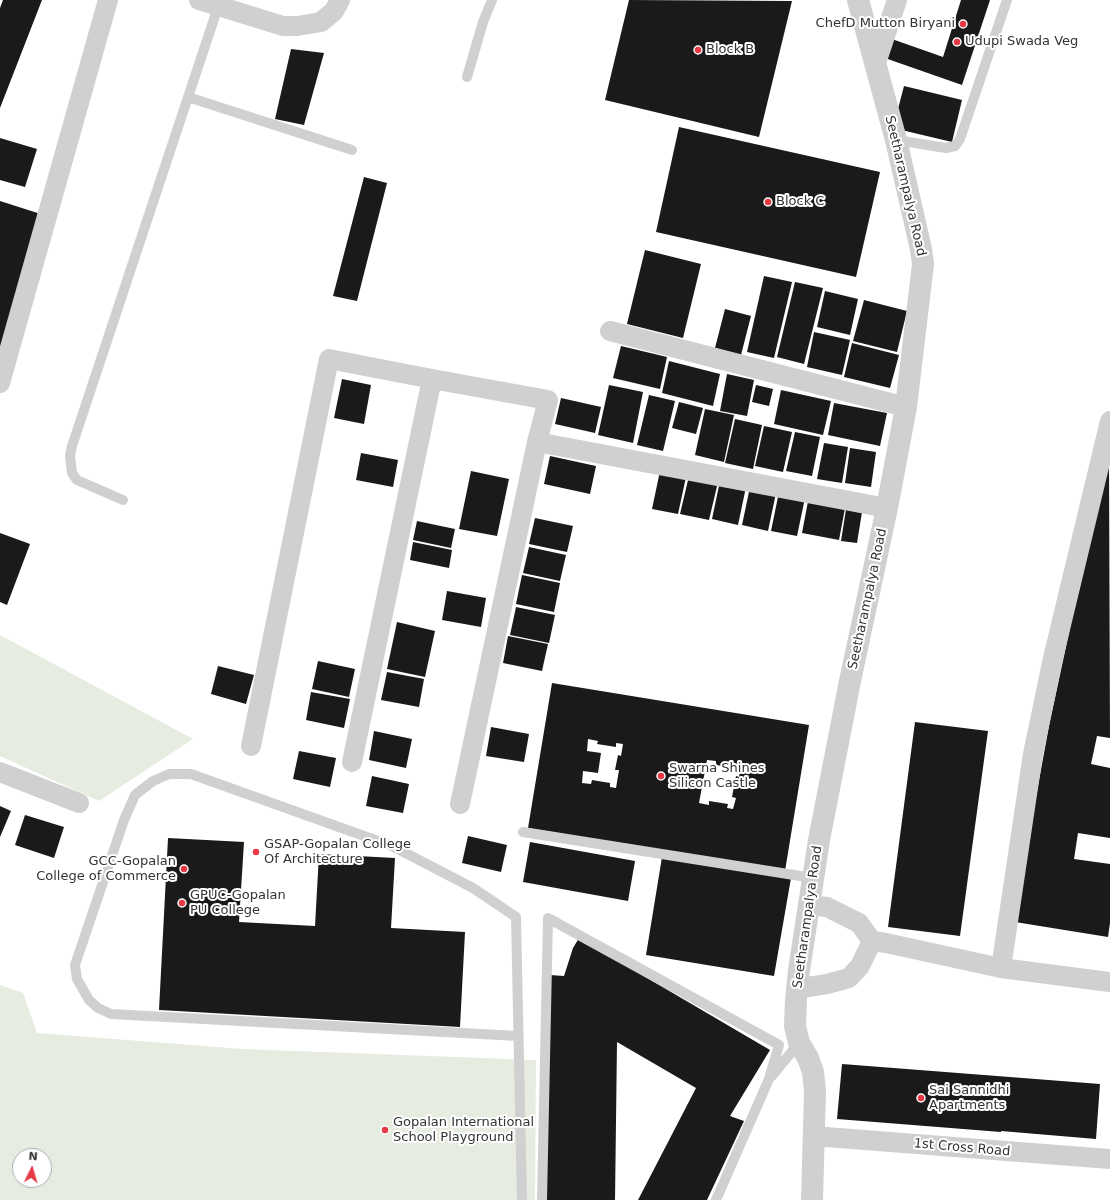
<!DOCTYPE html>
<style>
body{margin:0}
#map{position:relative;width:1110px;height:1200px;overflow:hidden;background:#fff;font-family:"DejaVu Sans",sans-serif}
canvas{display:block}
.north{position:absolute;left:12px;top:1148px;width:40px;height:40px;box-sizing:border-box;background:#fff;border:1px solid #adadad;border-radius:50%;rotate:5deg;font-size:11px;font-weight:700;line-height:16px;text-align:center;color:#333}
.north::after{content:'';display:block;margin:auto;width:14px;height:18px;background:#e63946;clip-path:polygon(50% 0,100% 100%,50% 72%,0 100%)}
</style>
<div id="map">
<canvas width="1110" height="1200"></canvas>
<div class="north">N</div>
</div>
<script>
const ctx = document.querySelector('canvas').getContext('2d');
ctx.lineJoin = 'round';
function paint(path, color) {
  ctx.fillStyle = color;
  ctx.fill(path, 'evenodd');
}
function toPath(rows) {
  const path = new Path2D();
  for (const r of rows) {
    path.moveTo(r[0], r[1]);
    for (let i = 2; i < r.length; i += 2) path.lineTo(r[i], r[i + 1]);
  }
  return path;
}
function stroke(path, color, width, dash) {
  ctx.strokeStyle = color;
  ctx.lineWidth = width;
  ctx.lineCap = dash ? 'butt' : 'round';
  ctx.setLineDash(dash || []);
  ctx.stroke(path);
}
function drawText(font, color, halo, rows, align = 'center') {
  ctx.font = font + ' "DejaVu Sans",sans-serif';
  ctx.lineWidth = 4;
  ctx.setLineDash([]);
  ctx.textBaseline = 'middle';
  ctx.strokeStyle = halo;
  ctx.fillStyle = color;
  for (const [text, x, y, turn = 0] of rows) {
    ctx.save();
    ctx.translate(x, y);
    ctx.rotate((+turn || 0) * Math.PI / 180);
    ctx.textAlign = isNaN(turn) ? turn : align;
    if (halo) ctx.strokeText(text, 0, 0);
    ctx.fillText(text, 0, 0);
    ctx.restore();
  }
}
const green = toPath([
 [0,635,193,739,99,801,0,756],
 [0,985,23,993,37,1033,242,1049,536,1060,535,1200,0,1200],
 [20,1156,44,1156,44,1180,20,1180]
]);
const building = toPath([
 [3,0,42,0,0,108,0,8],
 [629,0,792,1,759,137,605,100],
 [961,0,990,0,962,85,882,57,889,38,943,57],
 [291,49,324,53,304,125,275,119],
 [904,86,962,100,952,142,893,128],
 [679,127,880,172,856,277,656,232],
 [0,138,37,149,25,187,0,180],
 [364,177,387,183,357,301,333,296],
 [0,201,47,216,0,355],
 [645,250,701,264,683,338,627,324],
 [764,276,792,282,774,358,747,352],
 [795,282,823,288,804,364,777,357],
 [825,291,858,299,850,335,817,327],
 [864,300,907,311,897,352,853,341],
 [725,309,751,316,741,355,715,348],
 [814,332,850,340,842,375,807,367],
 [852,343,899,355,890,388,844,377],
 [621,346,667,357,660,389,613,378],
 [669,361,720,374,713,406,662,393],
 [727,374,754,380,747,416,720,411],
 [342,379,371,385,364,424,334,418],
 [609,385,643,392,633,443,598,435],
 [756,385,773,389,769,406,752,402],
 [781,390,831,401,823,435,774,424],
 [649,395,675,401,663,451,637,445],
 [561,398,601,407,595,433,555,424],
 [679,402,703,408,696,434,672,428],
 [834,403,887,413,880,446,828,435],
 [705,409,734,415,724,462,695,455],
 [735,419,762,425,753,469,725,463],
 [764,426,792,432,783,472,755,466],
 [795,432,820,437,812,476,786,471],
 [824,443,848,447,842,483,817,479],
 [850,448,876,452,871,487,845,483],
 [361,453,398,460,393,487,356,480],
 [550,456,596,466,590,494,544,484],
 [1109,464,1110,738,1097,736,1091,764,1110,768,1110,838,1078,833,1074,859,1110,864,1110,923,1108,937,1015,922,1031,824,1049,726,1070,628],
 [471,471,509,479,497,536,459,529],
 [660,471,686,477,678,514,652,509],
 [689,476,718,482,709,520,680,514],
 [720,481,746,487,738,525,712,519],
 [750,487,776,493,768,531,742,525],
 [779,492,805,498,797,536,771,531],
 [809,496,846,503,839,540,802,533],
 [847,503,863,506,857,543,841,541],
 [535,518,573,526,567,552,529,544],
 [417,521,455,529,451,548,413,540],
 [0,533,30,544,7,605,0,602],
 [413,542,452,550,449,568,410,560],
 [529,547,566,555,560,581,523,573],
 [522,575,560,583,554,612,516,604],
 [447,591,486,598,481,627,442,620],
 [516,607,555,615,549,643,510,635],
 [397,622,435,631,425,677,387,669],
 [508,636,548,644,542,671,503,663],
 [318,661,355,669,349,697,312,689],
 [218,666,254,675,246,704,211,694],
 [387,672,424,679,419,707,381,700],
 [552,683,809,725,785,871,528,828],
 [588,739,598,741,597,744,616,747,616,743,623,744,621,756,618,755,615,770,619,770,616,788,610,787,610,783,592,780,591,784,582,783,583,771,598,773,601,753,587,751],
 [707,760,716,761,716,765,734,768,734,764,741,765,739,777,736,776,732,797,736,798,733,809,727,808,728,804,709,801,709,805,699,803],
 [311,692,350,699,344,728,306,720],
 [915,722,988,731,960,936,888,927],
 [491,727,529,734,524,762,486,756],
 [374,731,412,739,406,768,369,760],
 [299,751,336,758,330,787,293,779],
 [372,776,409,784,403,813,366,806],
 [0,806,11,811,0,837],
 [25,815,64,827,54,858,15,845],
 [468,836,507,845,501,872,462,863],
 [168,838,244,842,239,922,315,926,319,854,395,858,391,928,465,932,460,1027,159,1010],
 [530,842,635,861,628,901,523,882],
 [662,857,791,878,774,976,646,955],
 [579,938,770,1050,730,1116,744,1121,707,1200,638,1200,696,1088,617,1042,615,1200,546,1200,550,975,564,976,573,948],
 [842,1064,1100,1084,1096,1139,1001,1131,1001,1132,837,1119]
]);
const service = toPath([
 [467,77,483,22,492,0],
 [188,97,352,150],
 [896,140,946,148,955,146,960,139,1007,0],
 [123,500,77,480,72,473,70,456,72,446,218,7],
 [523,832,813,878],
 [518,1036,111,1014,98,1008,89,1000,77,979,75,965,124,820,135,795,153,781,169,774,191,774,392,846,473,888,516,917,522,1200],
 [771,1077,799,1043],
 [542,1200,548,918,779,1045,769,1079,716,1200]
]);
const minor = toPath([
 [199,0,283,26,297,26,321,22,334,11,340,0],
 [875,66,897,0],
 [610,331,906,407],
 [0,383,108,0],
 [251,746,329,359,432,379,548,400,537,442,887,508],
 [352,762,432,379],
 [0,772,79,803],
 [460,804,537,442],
 [809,905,827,907,859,923,872,941,886,943,1001,968,1110,982],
 [1001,968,1033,754,1053,658,1110,421],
 [797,986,808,987,827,984,849,978,860,966,872,941],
 [813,1136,1110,1159]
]);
const tertiary = toPath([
 [812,1200,815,1091,813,1072,808,1058,799,1043,795,1026,796,1000,799,970,819,840,850,681,887,508,906,407,923,264,921,249,896,140,858,0]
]);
const markers = [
 [963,24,4,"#e63946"],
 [957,42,4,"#e63946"],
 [698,50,4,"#e63946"],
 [768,202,4,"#e63946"],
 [661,776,4,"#e63946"],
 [256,852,4,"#e63946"],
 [184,869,4,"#e63946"],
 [182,903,4,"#e63946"],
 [921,1098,4,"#e63946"],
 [385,1130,4,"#e63946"]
];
const poiNames = [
 ["ChefD Mutton Biryani",955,24,"right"],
 ["Udupi Swada Veg",965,42],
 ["Block B",706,50],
 ["Block C",776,202],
 ["Swarna Shines",669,769],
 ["Silicon Castle",669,784],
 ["GSAP-Gopalan College",264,845],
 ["Of Architecture",264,860],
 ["GCC-Gopalan",176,862,"right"],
 ["College of Commerce",176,877,"right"],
 ["GPUC-Gopalan",190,896],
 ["PU College",190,911],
 ["Sai Sannidhi",929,1091],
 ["Apartments",929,1106],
 ["Gopalan International",393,1123],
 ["School Playground",393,1138]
];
const streetNames = [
 ["Seetharampalya Road",905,186,77],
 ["Seetharampalya Road",868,599,-78],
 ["Seetharampalya Road",808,917,-82],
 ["1st Cross Road",962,1148,5]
];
paint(green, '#e6ecdf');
paint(building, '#1a1a1a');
stroke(service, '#d0d0d0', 10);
stroke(minor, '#d0d0d0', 20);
stroke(tertiary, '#d0d0d0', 22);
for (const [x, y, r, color] of markers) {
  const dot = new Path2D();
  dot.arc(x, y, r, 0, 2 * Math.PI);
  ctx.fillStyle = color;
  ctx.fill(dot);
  stroke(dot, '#fff', 1.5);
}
drawText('13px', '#333', '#fff', poiNames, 'left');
drawText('13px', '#333', '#fff', streetNames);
</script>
